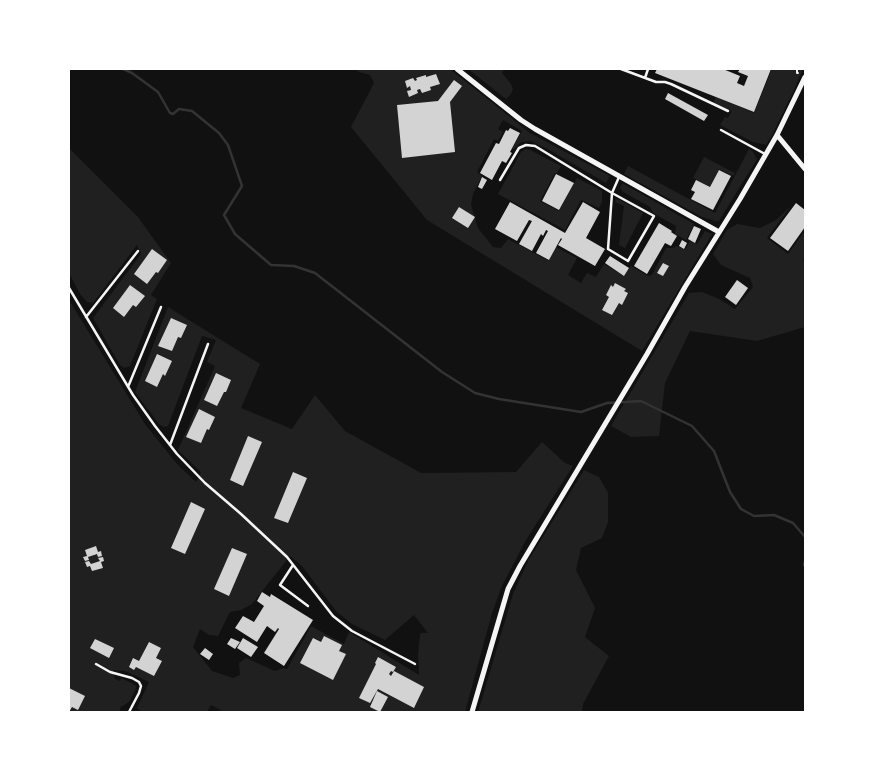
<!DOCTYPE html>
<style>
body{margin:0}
#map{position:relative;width:874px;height:781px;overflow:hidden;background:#111;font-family:"Playfair Display",serif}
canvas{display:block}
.frame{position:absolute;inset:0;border:70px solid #fff;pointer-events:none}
</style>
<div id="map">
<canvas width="874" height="781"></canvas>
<div class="frame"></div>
</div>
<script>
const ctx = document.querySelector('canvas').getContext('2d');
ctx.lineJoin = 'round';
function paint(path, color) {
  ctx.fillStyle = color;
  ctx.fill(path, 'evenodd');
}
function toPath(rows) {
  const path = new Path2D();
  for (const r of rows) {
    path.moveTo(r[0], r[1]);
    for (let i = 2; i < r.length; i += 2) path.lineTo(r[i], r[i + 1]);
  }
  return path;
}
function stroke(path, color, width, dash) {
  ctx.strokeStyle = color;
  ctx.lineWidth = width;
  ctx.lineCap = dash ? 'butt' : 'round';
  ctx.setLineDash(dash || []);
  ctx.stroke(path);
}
const green = toPath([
 [355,69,450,69,530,133,610,176,606,183,546,148,530,141,521,142,514,149,512,149,522,131,503,120,498,129,503,132,498,141,494,139,477,172,482,176,473,194,471,205,478,228,493,247,501,248,508,239,549,261,556,247,577,258,568,275,581,283,587,273,596,277,604,264,624,276,631,266,648,276,652,275,666,248,673,248,677,246,685,250,690,241,697,244,705,231,712,234,642,351,427,220,351,127,374,83,370,75,359,72],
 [468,69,504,69,502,73,511,84,513,89,511,94,506,99],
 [772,69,803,69,793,92,771,137,766,145,753,142,720,125,725,117,728,118,732,111,713,103,716,97,754,113],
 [69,148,138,217,171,263,151,295,157,299,130,366,124,368,120,365,93,318,141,254,137,245,93,303,87,302,80,294,69,273],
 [526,149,530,150,561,166,557,173,555,173,540,201,559,211,577,178,602,191,602,202,599,208,581,200,565,230,498,194,521,152],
 [749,149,753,152,757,159,719,221,716,221,702,217,624,174,628,166,715,213],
 [704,157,735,173,733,176,719,169,710,187,693,178],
 [622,183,694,224,686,240,675,234,676,226,653,213,650,207,623,192,620,188],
 [616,199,620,200,643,213,625,248,619,245,624,206,615,202],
 [791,206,767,238,788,254,803,233,805,235,805,257,803,260,805,262,805,327,757,341,690,331,665,383,659,436,631,437,611,426,689,293,702,292,719,299,735,309,753,287,750,278,721,265,713,254,727,230,737,224,760,228,776,220],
 [69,300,145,424,177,464,196,482,201,472,178,450,215,366,207,362,216,340,202,336,168,426,164,427,159,424,135,392,168,307,260,364,241,408,292,429,315,395,345,431,421,473,516,472,542,442,565,463,573,466,526,540,502,586,492,613,465,712,224,712,211,705,207,712,143,712,139,710,137,708,149,682,125,671,113,670,115,679,120,681,121,678,133,684,136,686,136,688,130,701,120,708,120,712,69,712],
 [290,556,302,566,336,611,352,624,385,640,414,615,428,633,422,633,420,634,418,654,419,675,349,632,344,644,311,626,287,669,283,668,275,671,246,658,239,663,240,675,233,678,212,671,193,647,200,629,209,635,218,636,230,612,241,610,252,604],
 [584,470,599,477,608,493,608,522,602,538,581,548,576,570,595,608,585,637,609,656,583,704,582,712,478,712,513,594,528,561]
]);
const stream = toPath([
 [123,69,132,73,158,92,170,113,173,114,179,109,192,111,219,133,228,145,242,186,224,215,235,234,271,265,294,266,315,273,442,372,475,393,499,399,581,412,607,403,641,401,692,426,714,451,730,492,741,509,754,516,774,515,793,523,805,537],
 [805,561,804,565,805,566]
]);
const building = toPath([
 [657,69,723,69,740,76,737,83,744,86,748,76,738,72,740,69,771,69,754,112,655,73],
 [436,74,440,84,430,87,431,90,422,93,420,89,417,90,418,93,409,97,407,91,411,90,410,86,407,88,405,81,413,78,415,81,417,80,416,78,426,75,426,77],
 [454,80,462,86,450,102,455,152,402,158,397,105,438,101],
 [668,93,708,115,704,121,665,99],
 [510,128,520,133,510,152,512,153,506,163,502,161,492,180,480,173,496,143,499,144,506,130,508,131],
 [719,170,731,176,713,210,691,199,695,192,691,190,696,180,710,187],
 [556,174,574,183,559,210,542,201],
 [482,177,487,180,482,189,478,187],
 [510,202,565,233,583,202,600,212,586,238,605,249,595,266,558,245,562,239,561,238,549,260,536,253,548,231,546,230,543,236,541,234,532,251,519,244,532,221,529,220,517,241,495,229],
 [796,203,805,210,805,227,788,251,770,238],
 [459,207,475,217,468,228,452,218],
 [659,223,672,231,671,232,677,236,671,246,665,243,647,274,634,266],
 [694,226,701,229,695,243,688,239],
 [682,240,687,243,684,249,679,246],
 [152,249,167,260,158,273,156,272,147,284,134,274],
 [610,256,629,268,624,276,605,263],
 [663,263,669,266,663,276,657,273],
 [737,280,748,288,736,305,725,297],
 [615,283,626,289,624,291,628,293,622,305,619,303,612,315,602,310,609,297,606,295,611,285,613,287],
 [130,285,145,296,136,307,133,305,124,317,113,308],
 [171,318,187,325,181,338,178,337,172,351,158,346],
 [157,354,172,361,165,376,163,374,157,387,145,381],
 [216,373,231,380,226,392,224,392,217,406,204,400],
 [199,409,215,417,209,430,207,429,201,443,186,437],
 [248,436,262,442,243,486,230,480],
 [293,472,307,478,288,523,274,518],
 [191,502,205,509,185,554,171,548],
 [96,546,98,552,101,551,102,556,98,557,97,554,88,557,89,560,85,561,83,557,87,556,85,550],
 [232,548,247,554,229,596,214,589],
 [103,557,104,561,101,562,103,568,92,571,90,566,87,567,85,562,89,561,91,564,100,561,98,558],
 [262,592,270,597,271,594,313,620,284,666,264,653,279,629,278,628,275,632,267,626,257,642,235,628,243,616,254,622,264,606,257,601],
 [324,636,342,645,339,651,346,654,333,680,300,663,313,638,321,642],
 [231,638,240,642,235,649,227,644],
 [243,638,258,647,251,657,237,648],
 [95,639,114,648,109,658,90,648],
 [149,642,161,648,156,658,162,661,154,676,136,667,134,670,129,667,133,658,139,661],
 [205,648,213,654,209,660,200,654],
 [378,657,396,667,393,672,391,671,389,674,391,676,394,671,424,687,414,708,378,689,370,703,359,698,376,664,375,663],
 [69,688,85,696,78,710,72,707,69,712],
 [377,691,388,697,380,712,370,707]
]);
const path = toPath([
 [797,69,797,73,798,73]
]);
const service = toPath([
 [621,69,656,82,665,82,671,84,728,111],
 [645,78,648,69],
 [721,130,765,154],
 [500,180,519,148,526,145,535,146,612,193,619,177],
 [612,193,654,216,628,261,608,249,612,193],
 [69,288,133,395,155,426,177,454,205,483,241,514,287,557,333,616,352,631,415,664],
 [86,317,138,251],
 [128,387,161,307],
 [170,445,208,344],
 [293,565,280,585,308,606],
 [96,664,110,672,132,678,139,682,141,686,139,693,129,712]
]);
const minor = toPath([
 [457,69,521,120,535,129,719,232],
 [777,135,805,169],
 [472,712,508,589,520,566,647,354,685,287,740,199,777,135,805,77]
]);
paint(green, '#202020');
stroke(stream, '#333', 2.5);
paint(building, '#d3d3d3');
stroke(path, '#f5f5f5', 2);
stroke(service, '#f5f5f5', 2.5);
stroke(minor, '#f5f5f5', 5);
</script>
